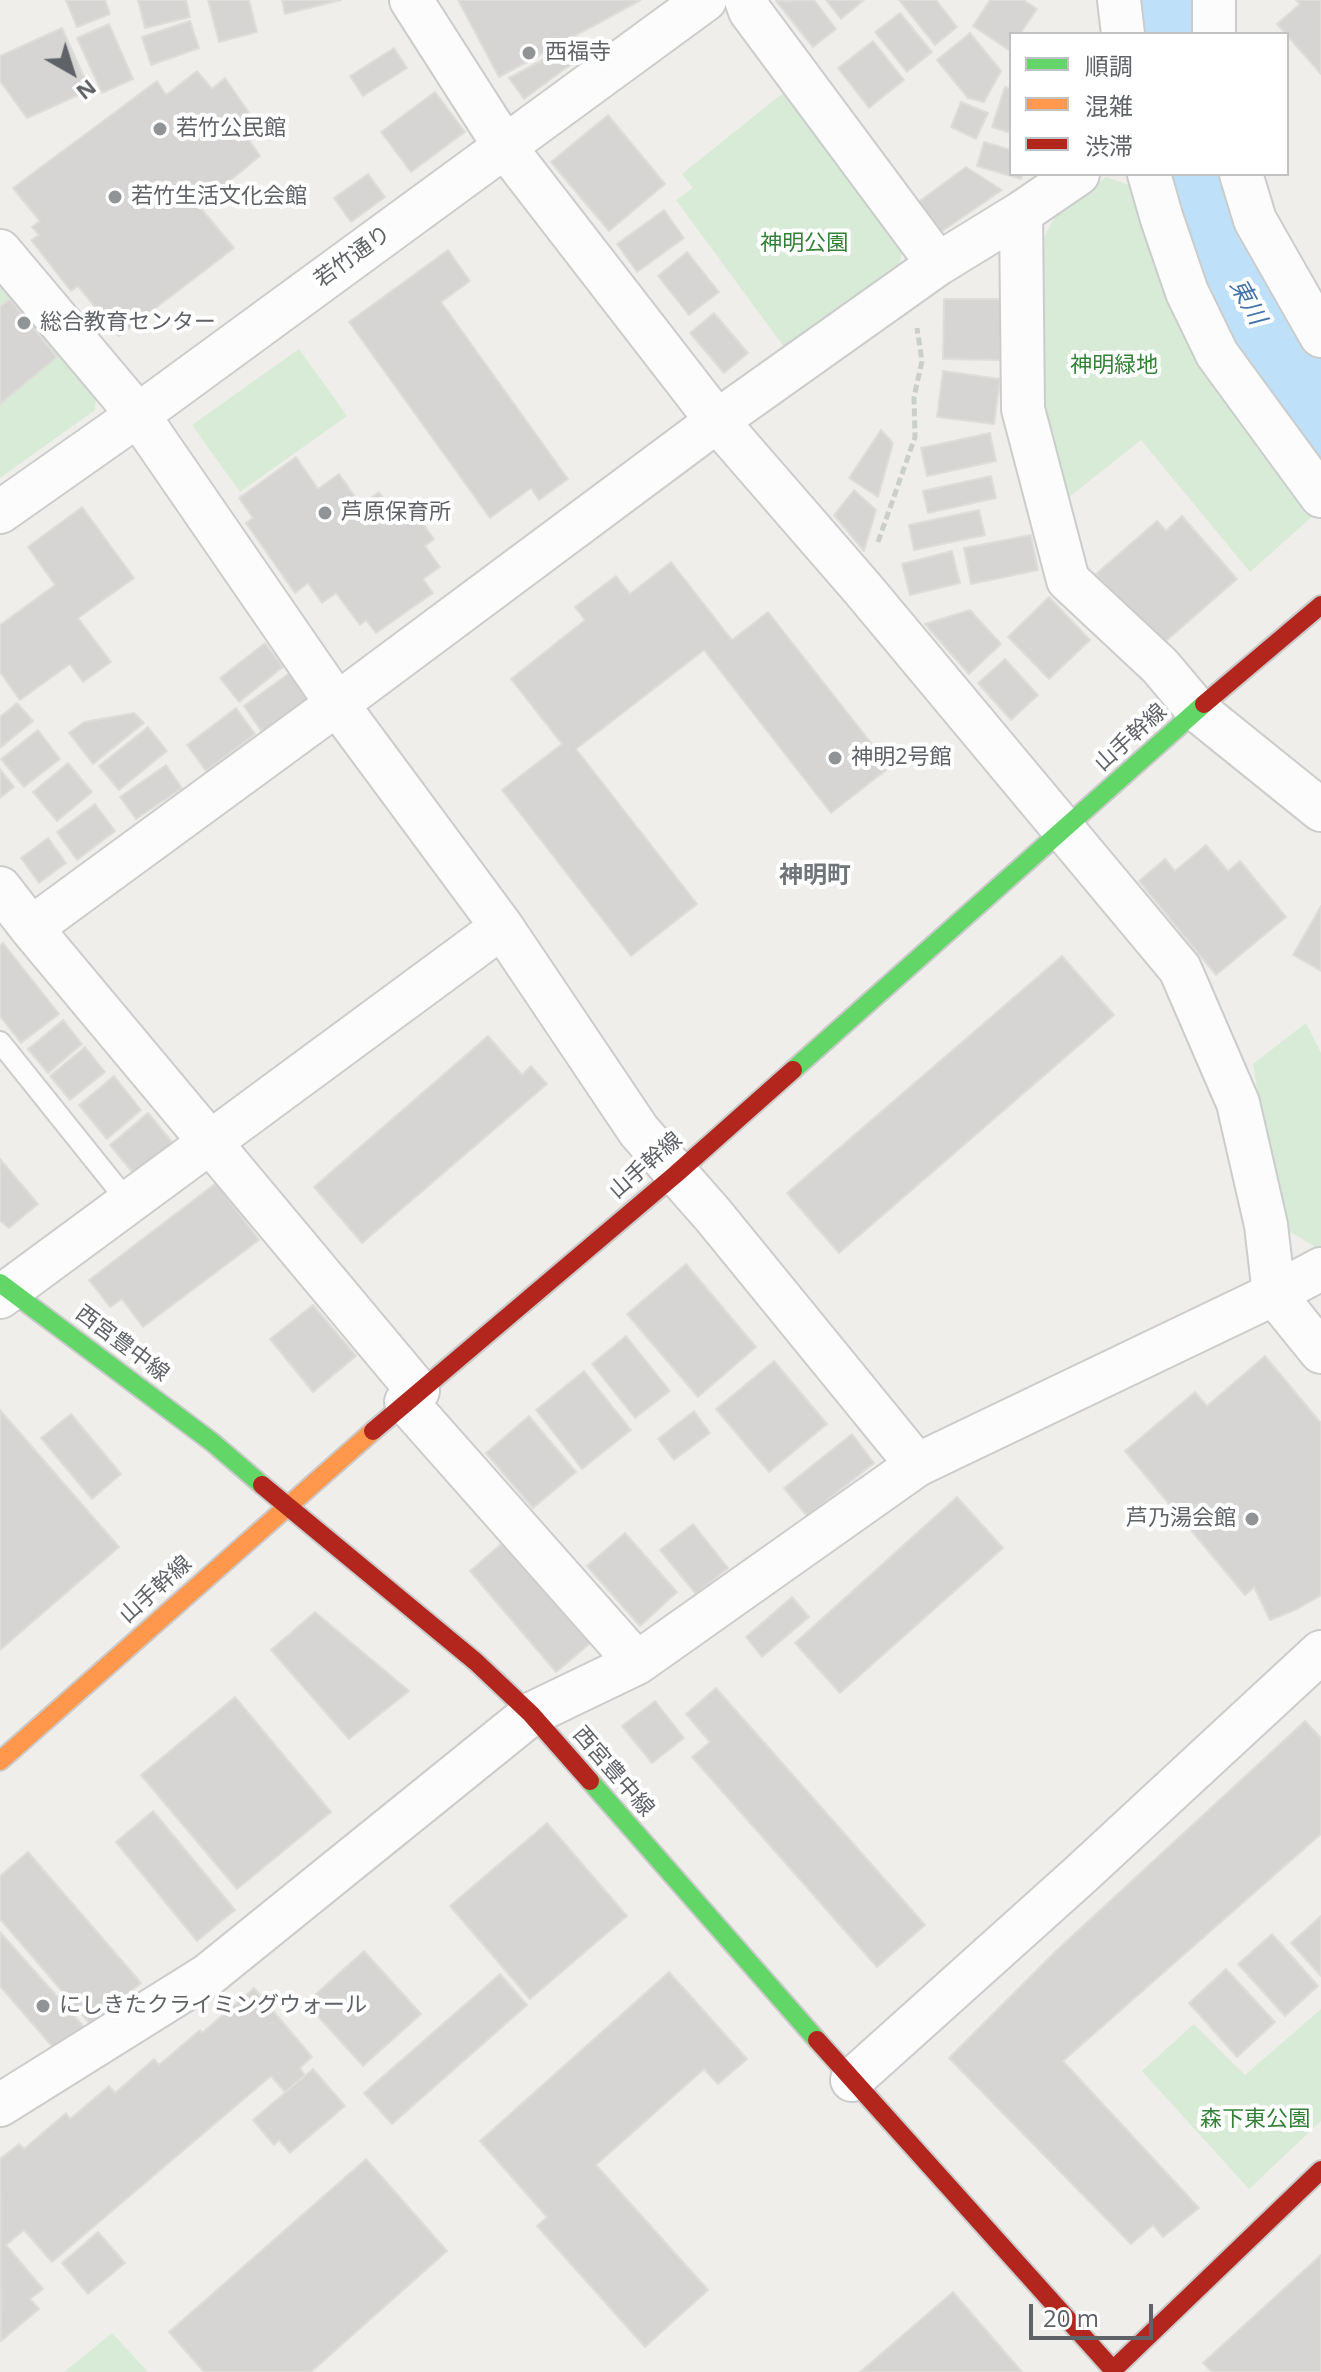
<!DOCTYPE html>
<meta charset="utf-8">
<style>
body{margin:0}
#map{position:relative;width:1321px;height:2372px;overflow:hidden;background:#efeeea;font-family:"Open Sans","Noto Sans JP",sans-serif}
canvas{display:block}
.legend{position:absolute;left:1009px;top:32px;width:280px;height:144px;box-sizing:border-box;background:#fff;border:2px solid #bfc1c3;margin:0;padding:10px 14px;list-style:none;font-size:24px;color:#5f6368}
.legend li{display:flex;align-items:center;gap:16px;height:40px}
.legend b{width:40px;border:2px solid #bfc1c3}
.north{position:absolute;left:32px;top:32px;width:80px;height:80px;-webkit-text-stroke:6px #fff;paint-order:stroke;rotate:141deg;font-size:22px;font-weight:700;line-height:32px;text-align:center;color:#5f6368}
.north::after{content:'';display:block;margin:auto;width:28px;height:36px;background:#5f6368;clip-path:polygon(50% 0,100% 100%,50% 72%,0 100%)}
.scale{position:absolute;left:1029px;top:2304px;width:124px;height:36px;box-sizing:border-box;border:4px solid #5f6368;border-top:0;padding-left:10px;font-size:24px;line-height:28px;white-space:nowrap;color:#5f6368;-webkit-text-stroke:6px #fff;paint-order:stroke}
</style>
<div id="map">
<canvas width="1321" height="2372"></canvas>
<ul class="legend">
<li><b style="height:10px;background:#63d668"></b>順調</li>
<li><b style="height:10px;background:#ff974d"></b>混雑</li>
<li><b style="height:10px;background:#b3261e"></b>渋滞</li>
</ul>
<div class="north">N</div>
<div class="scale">20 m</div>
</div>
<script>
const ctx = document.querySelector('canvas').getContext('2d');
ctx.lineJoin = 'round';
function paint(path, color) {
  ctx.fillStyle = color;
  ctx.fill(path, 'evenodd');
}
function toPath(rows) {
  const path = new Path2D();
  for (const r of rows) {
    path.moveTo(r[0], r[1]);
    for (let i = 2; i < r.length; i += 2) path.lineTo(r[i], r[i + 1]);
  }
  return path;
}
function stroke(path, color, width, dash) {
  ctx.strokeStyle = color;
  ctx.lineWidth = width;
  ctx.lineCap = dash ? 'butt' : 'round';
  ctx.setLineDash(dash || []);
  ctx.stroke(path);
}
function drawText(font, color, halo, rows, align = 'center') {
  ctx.font = font + ' "Open Sans","Noto Sans JP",sans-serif';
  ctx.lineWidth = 8;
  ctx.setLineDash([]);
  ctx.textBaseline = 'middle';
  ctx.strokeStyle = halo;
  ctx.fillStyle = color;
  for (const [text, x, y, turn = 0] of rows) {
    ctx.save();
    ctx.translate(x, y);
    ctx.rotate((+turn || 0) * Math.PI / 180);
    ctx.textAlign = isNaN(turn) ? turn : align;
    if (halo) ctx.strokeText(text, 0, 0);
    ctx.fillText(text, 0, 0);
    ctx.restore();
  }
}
const green = toPath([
 [783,93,904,246,897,272,787,351,676,200,693,188,682,174],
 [1106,177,1129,185,1164,289,1204,375,1314,515,1250,572,1141,440,1060,504,1036,378,1044,237,1055,217],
 [0,267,97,380,95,410,0,478],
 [299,349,347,416,240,492,192,425],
 [1306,1023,1321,1053,1321,1250,1280,1226,1253,1064],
 [1321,2009,1321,2121,1249,2189,1142,2071,1194,2024,1245,2075],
 [112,2333,148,2372,64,2372]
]);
const river = toPath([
 [1166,0,1168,34],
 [1192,174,1228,268,1297,392,1321,420]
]);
const building = toPath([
 [66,0,105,0,110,14,77,27,66,0],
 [138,0,186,0,190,17,145,28,138,0],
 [208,0,249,0,257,32,219,42,208,0],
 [282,0,341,0,285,14,282,0],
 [458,0,641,0,499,77,458,0],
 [814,0,836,29,813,47,776,1,814,0],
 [826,0,864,0,841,19,826,0],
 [899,0,936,0,957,27,935,45,899,0],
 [990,0,1023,0,1037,9,1020,34,1011,34,1009,50,973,26,990,0],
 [1296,0,1321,0,1321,74,1277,24,1300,4,1296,0],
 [900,13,932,52,907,72,875,32,900,13],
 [190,21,199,48,151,65,142,37,190,21],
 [109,24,133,79,102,93,77,38,109,24],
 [62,28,90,90,27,118,0,81,0,56,62,28],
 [970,33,1001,71,984,102,968,98,937,60,970,33],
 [873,41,904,80,869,108,838,68,873,41],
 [576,42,585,54,524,99,509,78,576,42],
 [394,48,407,68,363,96,350,76,394,48],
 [197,71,212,89,225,78,252,117,240,127,260,156,199,206,234,248,119,336,78,286,71,291,31,240,39,235,32,227,40,221,13,188,157,81,166,95,197,71],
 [1005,87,1011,89,1011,133,992,127,1005,87],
 [435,92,465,132,411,172,381,132,435,92],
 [961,102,988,113,976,139,951,127,961,102],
 [608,115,665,184,609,231,551,162,608,115],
 [984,142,1011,150,1011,174,1023,174,1021,179,977,166,984,142],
 [966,167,1002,190,941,232,917,203,966,167],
 [368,174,385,197,351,222,334,198,368,174],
 [664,210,684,238,637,272,617,244,664,210],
 [448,250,470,281,441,302,568,479,539,500,531,488,490,518,349,322,448,250],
 [687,252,719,292,689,315,658,276,687,252],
 [10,299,57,357,0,404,0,307,10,299],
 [944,299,1000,299,1000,360,943,359,944,299],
 [714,313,748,353,724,373,690,333,714,313],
 [943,371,1000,379,994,424,937,417,943,371],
 [881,430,893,443,878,497,849,478,881,430],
 [990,433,996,461,927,476,921,448,990,433],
 [296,457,318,489,339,474,361,505,379,492,402,524,416,514,434,539,425,546,440,567,423,579,433,593,376,633,366,620,360,625,336,593,322,603,308,583,295,593,246,523,253,518,239,498,296,457],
 [991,476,996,498,928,513,923,491,991,476],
 [854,490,876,510,864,551,834,515,854,490],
 [82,507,134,578,78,618,111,662,83,682,70,664,20,700,0,672,0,625,55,585,28,547,82,507],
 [979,510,985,535,914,550,909,525,979,510],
 [1182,516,1237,579,1159,647,1096,574,1157,521,1166,531,1182,516],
 [1031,535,1038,570,971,584,964,548,1031,535],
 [952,551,960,583,910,595,902,564,952,551],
 [671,562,732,640,768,612,890,767,831,813,704,650,576,749,697,904,631,956,502,790,562,744,511,679,585,620,575,607,616,576,630,594,671,562],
 [1049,597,1090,640,1049,679,1008,637,1049,597],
 [970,610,1001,644,969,674,925,624,970,610],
 [265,643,283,667,239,702,220,678,265,643],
 [1005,659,1038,695,1011,720,978,683,1005,659],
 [291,672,310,699,262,732,244,706,291,672],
 [17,703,33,721,0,748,0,717,17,703],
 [236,708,255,734,206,771,187,745,236,708],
 [134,713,144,723,93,764,69,733,84,722,134,713],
 [148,727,167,751,119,790,99,766,148,727],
 [38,730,60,759,24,787,1,759,38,730],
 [68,763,92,792,57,821,33,792,68,763],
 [166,765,182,788,136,819,120,797,166,765],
 [0,769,14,787,0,798,0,769],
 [95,804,115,831,77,860,57,832,95,804],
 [48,838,66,863,39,883,21,858,48,838],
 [1206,845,1228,871,1240,861,1286,917,1216,975,1139,881,1165,859,1175,871,1206,845],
 [1321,906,1321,971,1293,955,1321,906],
 [3,943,59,1014,21,1043,0,1016,0,946,3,943],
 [1062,956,1114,1015,839,1253,787,1193,1062,956],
 [63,1020,82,1044,48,1073,28,1049,63,1020],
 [488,1036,522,1075,531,1066,547,1084,362,1243,314,1187,488,1036],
 [85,1047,105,1072,70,1100,50,1076,85,1047],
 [114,1076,141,1110,107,1139,79,1105,114,1076],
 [148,1113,176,1147,138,1179,110,1145,148,1113],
 [0,1159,38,1204,9,1228,0,1221,0,1159],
 [216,1183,259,1240,143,1327,122,1299,110,1307,89,1280,216,1183],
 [686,1264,756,1347,698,1397,627,1314,686,1264],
 [313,1305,356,1356,313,1392,270,1339,313,1305],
 [626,1336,670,1391,635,1418,592,1364,626,1336],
 [1265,1356,1321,1423,1321,1595,1297,1609,1270,1620,1254,1587,1245,1595,1125,1451,1195,1392,1207,1406,1265,1356],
 [774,1361,827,1424,769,1472,716,1409,774,1361],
 [584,1371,631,1430,582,1469,536,1410,584,1371],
 [0,1410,119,1547,0,1650,0,1410],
 [694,1411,710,1433,674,1460,658,1439,694,1411],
 [71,1414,121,1474,92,1499,41,1438,71,1414],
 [529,1416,576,1472,533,1508,486,1453,529,1416],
 [852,1434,874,1463,807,1516,784,1488,852,1434],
 [957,1497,1003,1548,840,1693,795,1643,957,1497],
 [693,1524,728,1568,696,1594,660,1550,693,1524],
 [625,1533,677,1592,640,1626,587,1566,625,1533],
 [507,1539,593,1641,556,1672,470,1571,507,1539],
 [792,1597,809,1617,762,1657,746,1637,792,1597],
 [315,1612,409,1691,349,1739,271,1650,315,1612],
 [716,1688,925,1925,877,1967,692,1757,710,1742,686,1714,716,1688],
 [235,1697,331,1812,237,1889,141,1775,235,1697],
 [655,1701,684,1738,652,1763,622,1726,655,1701],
 [1305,1721,1321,1738,1321,1834,1063,2061,1199,2208,1163,2237,1153,2225,1131,2244,949,2058,1056,1951,1305,1721],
 [153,1811,235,1910,197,1941,116,1842,153,1811],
 [547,1823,627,1916,530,1999,450,1906,547,1823],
 [28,1852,141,1983,91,2025,0,1919,0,1876,28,1852],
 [1321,1916,1321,1976,1291,1943,1321,1916],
 [0,1932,85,2028,57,2052,0,1986,0,1932],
 [1272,1934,1318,1986,1285,2016,1238,1964,1272,1934],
 [364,1951,421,2014,363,2066,306,2003,364,1951],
 [1226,1969,1275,2022,1237,2057,1189,2003,1226,1969],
 [669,1972,747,2059,718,2084,704,2069,596,2165,708,2290,645,2347,537,2226,547,2217,480,2141,669,1972],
 [500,1974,527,2005,392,2124,364,2093,500,1974],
 [254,1988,312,2057,300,2068,305,2075,285,2092,271,2076,52,2262,24,2230,6,2245,43,2289,30,2299,39,2309,1,2341,0,2159,19,2144,24,2149,66,2113,70,2119,109,2086,115,2093,154,2059,159,2065,200,2030,202,2033,254,1988],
 [313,2069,345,2106,290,2153,279,2140,274,2145,253,2120,313,2069],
 [366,2159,447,2251,311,2372,204,2372,169,2332,366,2159],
 [98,2232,125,2263,88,2294,62,2263,98,2232],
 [1321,2255,1321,2372,1212,2372,1203,2363,1321,2255],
 [953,2292,1022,2372,860,2372,953,2292]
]);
const path = toPath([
 [878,542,915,437,914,397,922,361,917,328]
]);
const lane = toPath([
 [0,1042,129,1203]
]);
const street = toPath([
 [411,0,505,147,717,421,862,588,1180,969,1238,1103,1266,1225,1274,1294,1321,1352],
 [746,0,750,11,938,264],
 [1119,0,1123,34],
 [1214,0,1214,34],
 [1149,174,1162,219,1187,292,1217,354,1321,496],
 [1241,174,1255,220,1321,336],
 [1021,213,1023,409,1068,580,1160,666,1197,710,1321,810],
 [0,251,138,415,337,704,502,927,639,1131,713,1215,917,1465],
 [0,512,138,415,705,0],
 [0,888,31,928,418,1391],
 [31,928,337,704,717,421,938,264,1021,213,1078,174],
 [0,1297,502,927],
 [406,1402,637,1663],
 [852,2080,1080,1875,1321,1652],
 [0,2105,208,1975,531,1714,637,1663,917,1465,1274,1294,1321,1269]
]);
const fast = toPath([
 [793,1070,1204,704],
 [0,1283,212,1442,262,1485],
 [590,1781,817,2040]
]);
const slow = toPath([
 [0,1761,373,1431]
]);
const jam = toPath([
 [1204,704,1321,605],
 [373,1431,676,1174,793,1070],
 [262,1485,476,1662,531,1714,590,1781],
 [817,2040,1115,2372],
 [1113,2370,1321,2170]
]);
const markers = [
 [529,53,8,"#919496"],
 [160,129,8,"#919496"],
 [115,197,8,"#919496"],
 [24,323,8,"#919496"],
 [325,513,8,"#919496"],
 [835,758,8,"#919496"],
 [1252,1519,8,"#919496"],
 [43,2006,8,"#919496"]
];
const poiNames = [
 ["西福寺",545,53],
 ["若竹公民館",176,129],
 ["若竹生活文化会館",131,197],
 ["総合教育センター",40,323],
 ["芦原保育所",341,513],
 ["神明2号館",851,758],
 ["芦乃湯会館",1236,1519,"right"],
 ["にしきたクライミングウォール",59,2006]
];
const parkNames = [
 ["神明公園",804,244],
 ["神明緑地",1114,366],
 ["森下東公園",1255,2120]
];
const streetNames = [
 ["若竹通り",353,257,-36],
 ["山手幹線",1131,738,-42],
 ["山手幹線",646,1166,-41],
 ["西宮豊中線",122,1344,37],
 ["山手幹線",156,1590,-42],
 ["西宮豊中線",613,1772,49]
];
const waterNames = [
 ["東川",1247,302,61]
];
const neighbourhoodNames = [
 ["神明町",815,876]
];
paint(green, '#d8ebd6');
stroke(river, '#bfe0f9', 74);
paint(building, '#d6d5d3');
stroke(building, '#deddd9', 2);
stroke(lane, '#cbcccc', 24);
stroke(street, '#cbcccc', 46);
stroke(fast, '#cacacb', 22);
stroke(slow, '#cacacb', 22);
stroke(jam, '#cacacb', 22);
stroke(path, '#cacfcc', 5, [8, 4]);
stroke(lane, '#fdfcfc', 20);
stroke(street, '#fdfcfc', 42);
stroke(fast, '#63d668', 18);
stroke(slow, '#ff974d', 18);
stroke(jam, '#b3261e', 18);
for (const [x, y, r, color] of markers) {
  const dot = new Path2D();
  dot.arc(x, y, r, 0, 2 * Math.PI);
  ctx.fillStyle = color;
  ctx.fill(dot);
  stroke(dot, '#fff', 3);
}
drawText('22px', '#5f6368', '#fff', poiNames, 'left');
drawText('22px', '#348238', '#fff', parkNames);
drawText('22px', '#5f6368', '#fff', streetNames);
drawText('italic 24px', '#4174aa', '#fff', waterNames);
drawText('bold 24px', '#70757a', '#fff', neighbourhoodNames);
</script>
